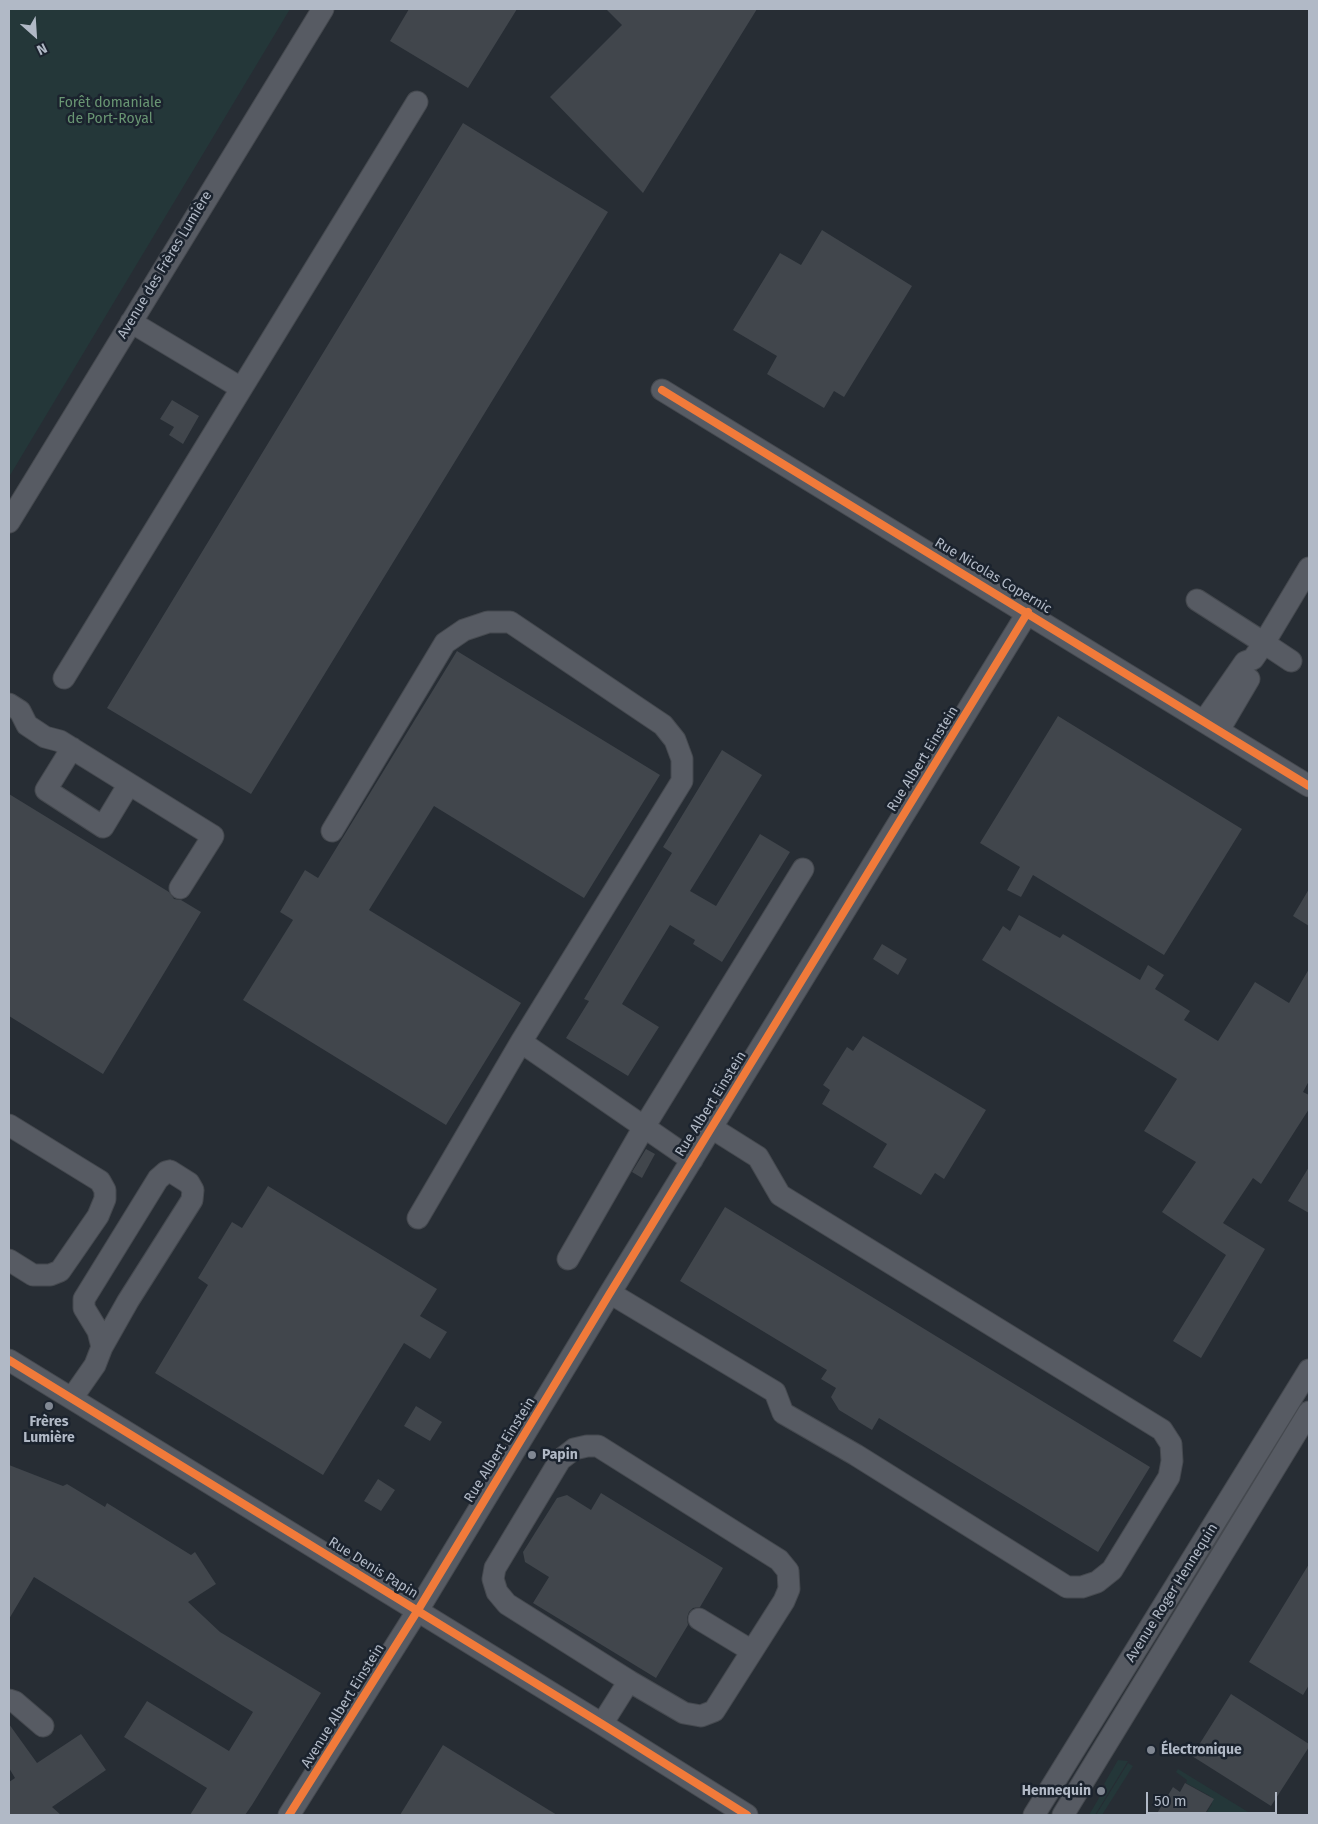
<!DOCTYPE html>
<meta charset="utf-8">
<style>
body{margin:0}
#map{position:relative;width:1318px;height:1824px;overflow:hidden;background:#272d34;font-family:"Fira Sans",sans-serif}
canvas{display:block}
.frame{position:absolute;inset:0;border:10px solid #b1b9c6;pointer-events:none}
.north{position:absolute;left:10px;top:10px;width:50px;height:50px;-webkit-text-stroke:4px #1b232e;paint-order:stroke;rotate:154deg;font-size:14px;font-weight:700;line-height:20px;text-align:center;color:#b1b9c6}
.north::after{content:'';display:block;margin:auto;width:18px;height:22px;background:#b1b9c6;clip-path:polygon(50% 0,100% 100%,50% 72%,0 100%)}
.scale{position:absolute;left:1146px;top:1792px;width:131px;height:22px;box-sizing:border-box;border:2px solid #b1b9c6;border-top:0;padding-left:6px;font-size:15px;line-height:18px;white-space:nowrap;color:#b1b9c6;-webkit-text-stroke:4px #1b232e;paint-order:stroke}
</style>
<div id="map">
<canvas width="1318" height="1824"></canvas>
<div class="frame"></div>
<div class="north">N</div>
<div class="scale">50 m</div>
</div>
<script>
const ctx = document.querySelector('canvas').getContext('2d');
ctx.lineJoin = 'round';
function paint(path, color) {
  ctx.fillStyle = color;
  ctx.fill(path, 'evenodd');
}
function toPath(rows) {
  const path = new Path2D();
  for (const r of rows) {
    path.moveTo(r[0], r[1]);
    for (let i = 2; i < r.length; i += 2) path.lineTo(r[i], r[i + 1]);
  }
  return path;
}
function stroke(path, color, width, dash) {
  ctx.strokeStyle = color;
  ctx.lineWidth = width;
  ctx.lineCap = dash ? 'butt' : 'round';
  ctx.setLineDash(dash || []);
  ctx.stroke(path);
}
function drawText(font, color, halo, rows, align = 'center') {
  ctx.font = font + ' "Fira Sans",sans-serif';
  ctx.lineWidth = 5;
  ctx.setLineDash([]);
  ctx.textBaseline = 'middle';
  ctx.strokeStyle = halo;
  ctx.fillStyle = color;
  for (const [text, x, y, turn = 0] of rows) {
    ctx.save();
    ctx.translate(x, y);
    ctx.rotate((+turn || 0) * Math.PI / 180);
    ctx.textAlign = isNaN(turn) ? turn : align;
    if (halo) ctx.strokeText(text, 0, 0);
    ctx.fillText(text, 0, 0);
    ctx.restore();
  }
}
const green = toPath([
 [9,9,290,9,9,477],
 [1118,1760,1128,1761,1095,1815,1089,1815,1106,1786,1104,1784],
 [1128,1763,1133,1766,1102,1815,1096,1815],
 [1178,1769,1253,1815,1205,1815,1212,1804,1210,1796,1186,1783,1187,1780,1176,1772]
]);
const building = toPath([
 [409,9,517,9,468,88,390,41],
 [606,9,757,9,643,193,550,97,622,25],
 [463,123,608,212,251,794,107,708],
 [822,230,912,286,844,397,834,391,824,408,767,374,777,356,733,330,780,253,801,265],
 [172,400,199,416,183,444,169,435,174,427,160,419],
 [457,651,660,775,584,898,434,806,369,910,521,1003,446,1125,243,1000,293,920,280,912,305,870,318,878],
 [1058,716,1242,829,1164,955,1033,875,1021,897,1007,890,1020,867,980,843],
 [722,750,762,775,690,891,716,906,760,834,790,852,722,962,693,944,695,940,670,925,622,1004,659,1027,628,1076,566,1038,589,1001,584,999,672,853,663,847],
 [9,794,169,892,174,899,181,900,201,912,103,1074,9,1016],
 [1309,889,1309,926,1293,916],
 [1019,915,1060,938,1063,934,1140,980,1148,965,1164,975,1155,989,1190,1011,1184,1020,1218,1041,1255,982,1289,1003,1309,969,1309,1081,1303,1092,1309,1095,1309,1109,1261,1184,1253,1178,1223,1223,1265,1249,1201,1358,1173,1341,1226,1255,1162,1212,1196,1162,1144,1131,1177,1079,982,960,1003,926,1010,931],
 [882,944,907,959,898,975,873,959],
 [863,1036,986,1110,944,1179,935,1173,921,1195,873,1167,887,1144,822,1104,830,1090,823,1085,847,1047,853,1051],
 [646,1149,655,1154,642,1178,632,1172],
 [1309,1167,1309,1213,1288,1201],
 [268,1186,437,1289,420,1316,447,1332,430,1359,404,1343,323,1475,155,1373,208,1285,198,1278,232,1222,242,1228],
 [725,1207,1150,1467,1098,1552,879,1418,872,1430,839,1410,831,1397,836,1388,821,1379,827,1370,680,1281],
 [416,1406,442,1422,430,1441,404,1426],
 [9,1465,63,1486,67,1484,105,1507,107,1503,191,1555,195,1552,216,1584,188,1602,220,1632,321,1693,252,1805,245,1815,190,1815,207,1788,124,1737,147,1701,229,1751,253,1712,34,1577,9,1619],
 [378,1479,395,1490,381,1511,364,1501],
 [601,1493,723,1568,700,1607,693,1608,689,1612,687,1618,688,1625,656,1678,533,1603,549,1577,525,1562,523,1552,557,1498,567,1495,591,1510],
 [1309,1564,1309,1685,1303,1695,1249,1662],
 [1231,1694,1309,1744,1309,1747,1271,1806,1192,1756],
 [9,1724,37,1763,81,1734,106,1770,52,1807,61,1815,9,1815,9,1782,15,1778,9,1768],
 [443,1745,557,1815,400,1815],
 [1185,1783,1214,1799,1204,1815,1156,1815,1173,1787,1180,1792]
]);
const minor = toPath([
 [131,322,241,388],
 [662,390,1309,786],
 [9,522,323,9],
 [1197,600,1264,643,1309,568],
 [64,678,417,102],
 [9,704,20,711,27,725,45,737,60,741,213,836,180,888],
 [1204,721,1245,662,1253,659,1264,643,1291,661],
 [1219,730,1249,679],
 [72,748,46,790,103,827,129,784],
 [332,831,445,643,464,630,488,622,510,622,663,725,675,740,682,759,682,781,521,1042,692,1160],
 [9,1125,100,1181,105,1190,105,1199,98,1216,60,1271,50,1275,33,1275,9,1260],
 [170,1171,189,1183,193,1190,192,1200,128,1301,102,1347,98,1331,84,1308,84,1299,158,1179,166,1172,170,1171],
 [418,1218,521,1042],
 [568,1259,644,1127,803,869],
 [610,1293,775,1392,783,1413,856,1455,1067,1587,1082,1587,1097,1582,1112,1570,1169,1477,1172,1461,1171,1444,1162,1430,780,1195,758,1157,712,1128],
 [9,1360,602,1724,747,1815],
 [72,1398,95,1365,102,1347],
 [699,1619,752,1651],
 [9,1700,15,1702,43,1726],
 [602,1724,629,1681,684,1713,701,1716,714,1711,784,1601,789,1589,788,1571,779,1560,598,1446,587,1446,574,1449,560,1460,495,1568,493,1579,497,1592,507,1604,629,1681],
 [289,1815,418,1610,610,1293,1028,612],
 [1034,1815,1309,1370],
 [1063,1815,1309,1412]
]);
const cycleway = toPath([
 [662,390,1309,786],
 [9,1360,602,1724,747,1815],
 [289,1815,418,1610,610,1293,1028,612]
]);
const markers = [
 [49,1406,5,"#818893"],
 [532,1455,5,"#818893"],
 [1151,1750,5,"#818893"],
 [1101,1791,5,"#818893"]
];
const parkNames = [
 ["Forêt domaniale",110,103],
 ["de Port-Royal",110,119]
];
const streetNames = [
 ["Avenue des Frères Lumière",165,265,-59],
 ["Rue Nicolas Copernic",993,576,31],
 ["Rue Albert Einstein",923,759,-58],
 ["Rue Albert Einstein",711,1104,-58],
 ["Rue Albert Einstein",500,1450,-58],
 ["Rue Denis Papin",373,1568,32],
 ["Avenue Roger Hennequin",1172,1593,-58],
 ["Avenue Albert Einstein",343,1706,-58]
];
const poiNames = [
 ["Frères",49,1422,"center"],
 ["Lumière",49,1438,"center"],
 ["Papin",542,1455],
 ["Électronique",1161,1750],
 ["Hennequin",1091,1791,"right"]
];
paint(green, '#243739');
paint(building, '#41464c');
stroke(minor, '#45494f', 23);
stroke(minor, '#575b63', 21);
stroke(cycleway, '#f17a3a', 8);
for (const [x, y, r, color] of markers) {
  const dot = new Path2D();
  dot.arc(x, y, r, 0, 2 * Math.PI);
  ctx.fillStyle = color;
  ctx.fill(dot);
  stroke(dot, '#1b232e', 2);
}
drawText('14px', '#699673', '#1b232e', parkNames);
drawText('14px', '#b1b9c6', '#1b232e', streetNames);
drawText('bold 14px', '#b1b9c6', '#1b232e', poiNames, 'left');
</script>
